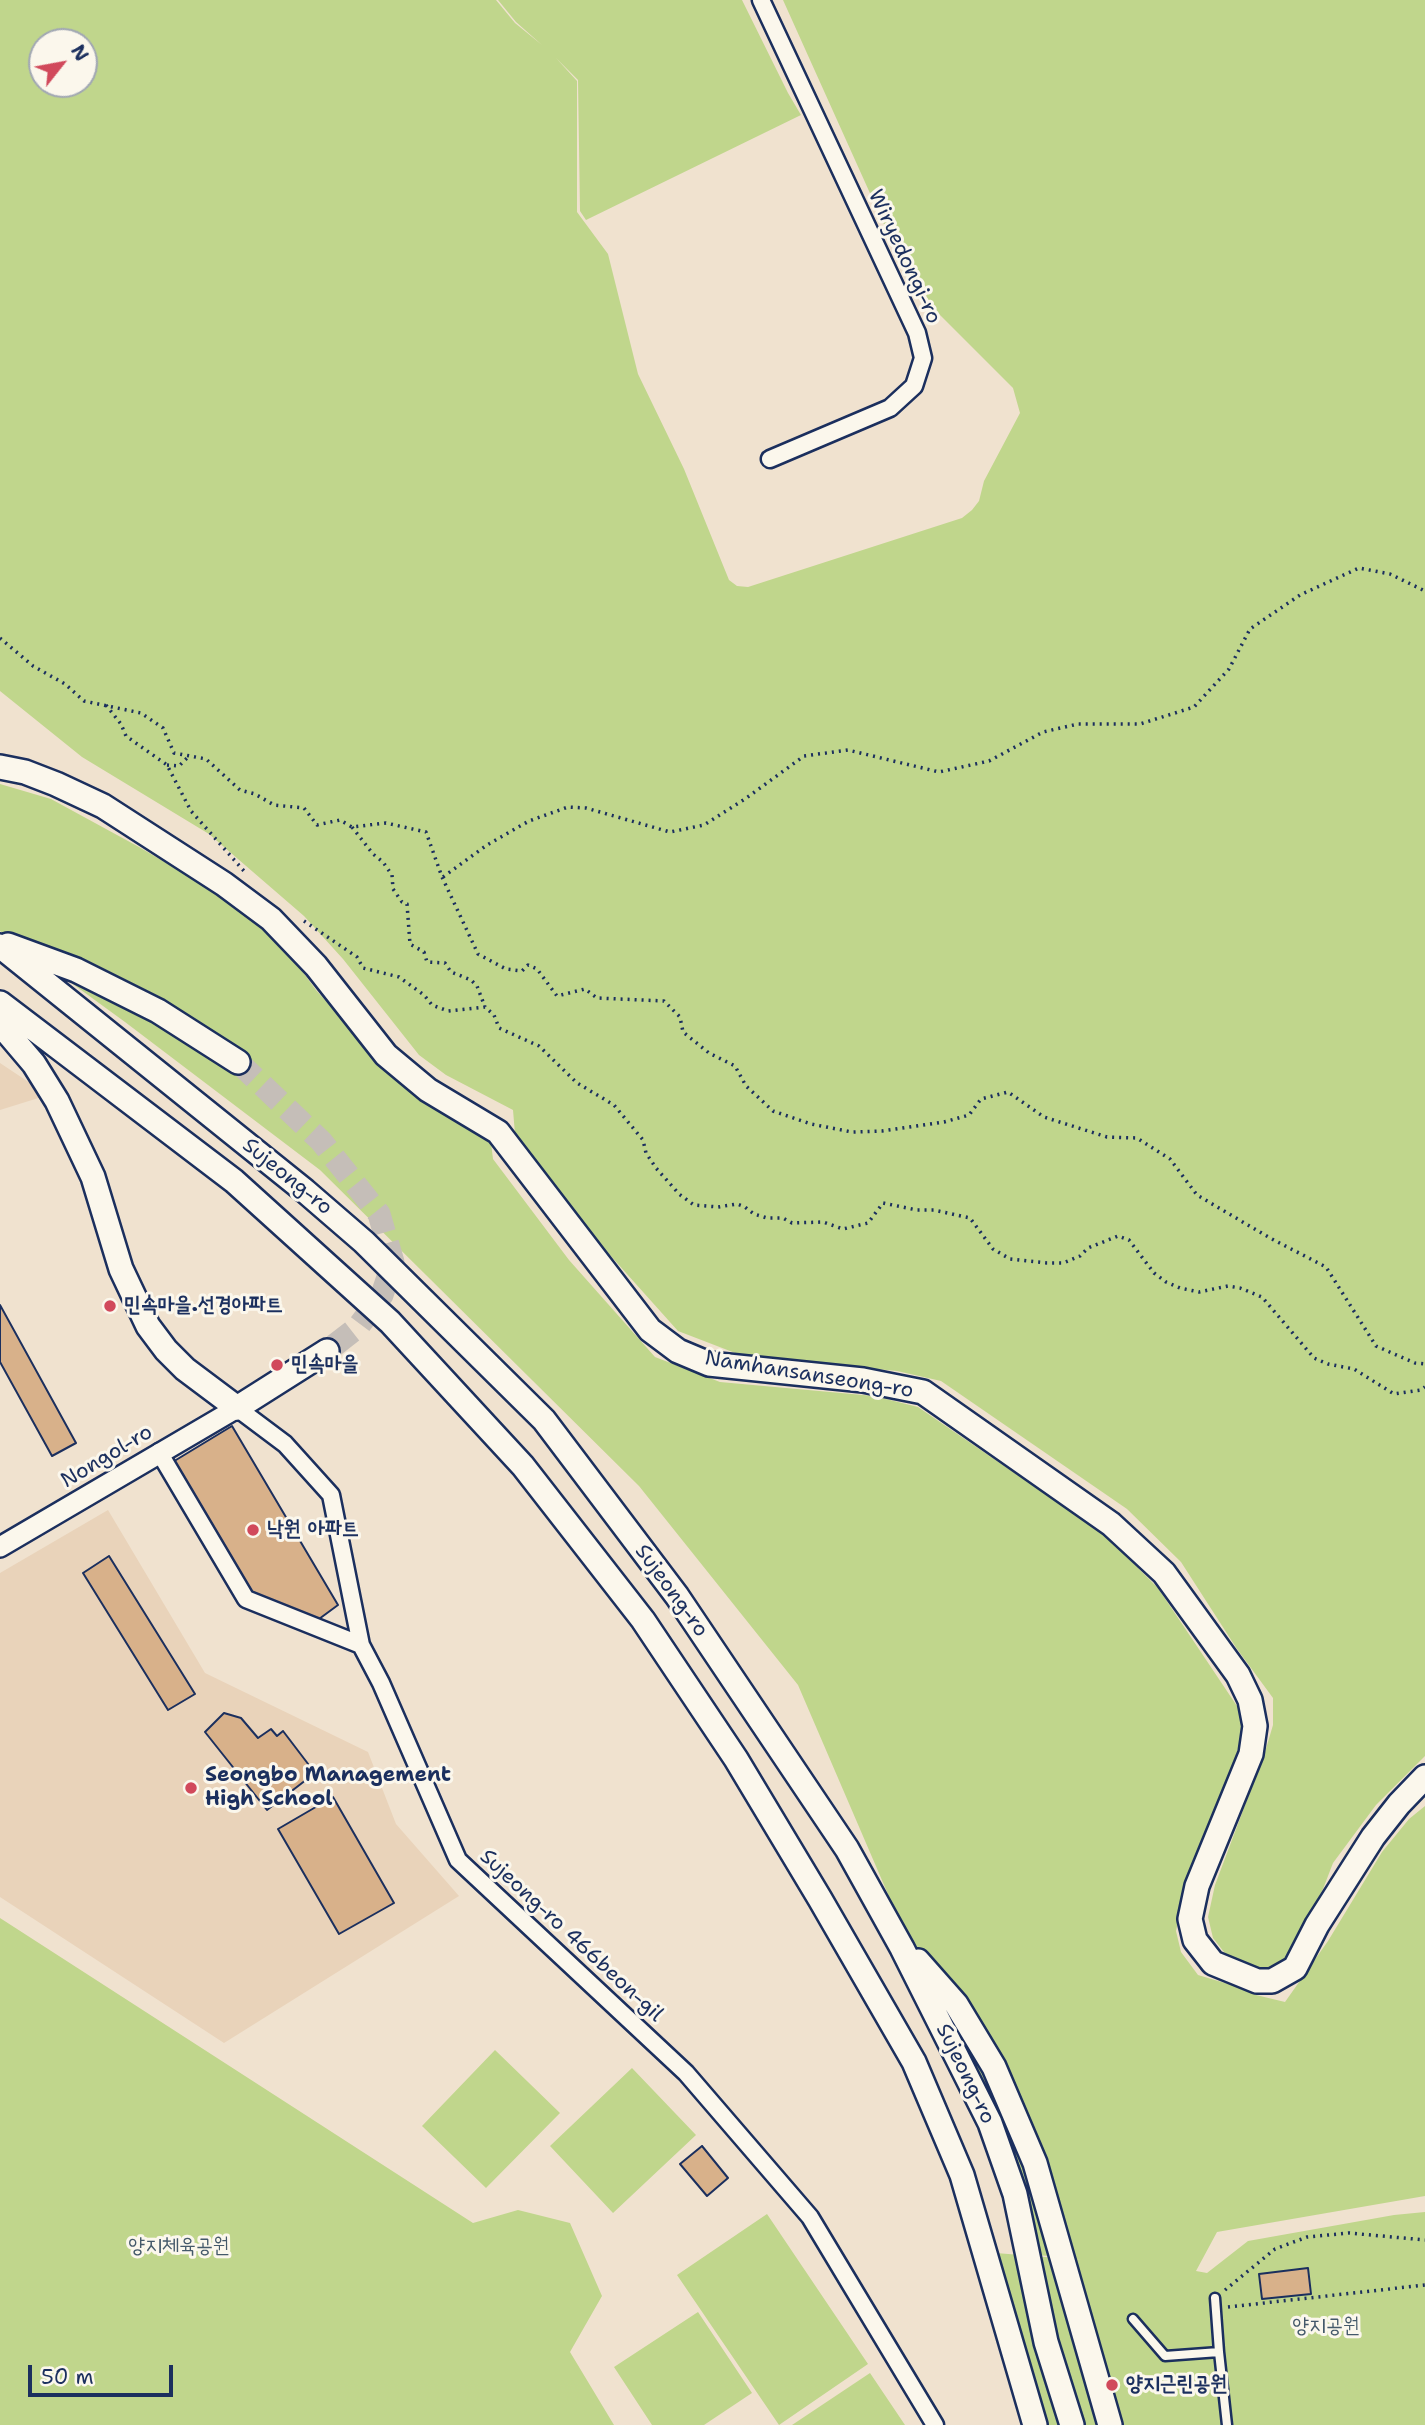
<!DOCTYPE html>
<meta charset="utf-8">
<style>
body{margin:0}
#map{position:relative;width:1425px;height:2425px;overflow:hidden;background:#f0e2cf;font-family:"Shantell Sans",sans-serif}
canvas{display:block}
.north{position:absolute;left:28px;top:28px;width:70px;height:70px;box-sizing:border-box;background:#fbf7ec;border:2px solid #a1a7b3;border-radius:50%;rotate:59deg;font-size:19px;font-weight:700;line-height:28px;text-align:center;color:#1b2f5e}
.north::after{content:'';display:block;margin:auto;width:24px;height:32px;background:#d1495b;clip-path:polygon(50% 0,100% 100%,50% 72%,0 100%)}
.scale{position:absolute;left:28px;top:2365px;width:145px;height:32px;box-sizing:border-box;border:4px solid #1b2f5e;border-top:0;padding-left:9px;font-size:21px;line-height:24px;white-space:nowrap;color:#1b2f5e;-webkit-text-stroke:5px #fbf7ec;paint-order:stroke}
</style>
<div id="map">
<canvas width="1425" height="2425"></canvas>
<div class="north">N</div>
<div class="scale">50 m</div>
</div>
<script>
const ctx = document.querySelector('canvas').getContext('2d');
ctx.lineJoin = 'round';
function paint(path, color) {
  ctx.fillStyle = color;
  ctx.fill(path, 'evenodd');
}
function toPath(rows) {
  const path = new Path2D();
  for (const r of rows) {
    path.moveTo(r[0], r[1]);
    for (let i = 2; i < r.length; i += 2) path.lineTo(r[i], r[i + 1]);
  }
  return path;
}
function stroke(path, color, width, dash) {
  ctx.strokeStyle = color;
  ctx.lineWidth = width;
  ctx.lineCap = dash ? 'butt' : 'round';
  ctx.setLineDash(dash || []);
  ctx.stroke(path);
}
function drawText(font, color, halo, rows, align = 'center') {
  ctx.font = font + ' "Shantell Sans","Poor Story",sans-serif';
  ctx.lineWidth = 6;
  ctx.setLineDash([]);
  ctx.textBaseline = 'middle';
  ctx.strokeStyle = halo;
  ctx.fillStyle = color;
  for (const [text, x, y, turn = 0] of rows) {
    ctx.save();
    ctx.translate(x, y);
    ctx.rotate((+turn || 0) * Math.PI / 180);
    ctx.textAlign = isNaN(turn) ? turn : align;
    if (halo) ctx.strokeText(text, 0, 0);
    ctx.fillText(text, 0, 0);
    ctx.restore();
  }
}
const built = toPath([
 [0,1063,48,1095,0,1110],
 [108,1510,205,1673,368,1752,396,1824,459,1896,224,2043,0,1897,0,1573]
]);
const green = toPath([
 [0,0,496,0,515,23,542,45,516,22,498,0,742,0,788,93,801,115,586,220,580,211,578,80,556,58,577,81,577,212,608,254,638,374,684,469,729,580,737,586,748,587,962,518,972,510,979,501,984,481,1020,413,1013,388,936,311,896,251,783,0,1425,0,1425,1756,1376,1805,1333,1863,1323,1889,1286,1958,1267,1972,1231,1961,1213,1938,1208,1917,1215,1885,1265,1752,1273,1725,1273,1698,1237,1649,1181,1562,1127,1509,941,1381,897,1371,743,1356,678,1331,592,1235,515,1134,513,1110,446,1075,419,1055,343,959,304,916,209,834,82,757,0,691],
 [42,42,84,42,84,84,42,84],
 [0,784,51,799,139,847,209,888,281,942,316,990,396,1080,424,1100,490,1135,493,1159,569,1260,655,1357,720,1382,874,1396,918,1407,1105,1535,1158,1588,1241,1712,1241,1738,1233,1766,1183,1898,1176,1931,1181,1952,1198,1975,1235,1986,1256,1995,1285,2002,1328,1941,1382,1852,1409,1819,1425,1806,1425,2196,1217,2232,1196,2271,1207,2273,1248,2241,1394,2215,1425,2212,1425,2425,1039,2425,996,2253,1082,2260,1030,2254,986,2122,798,1685,639,1486,320,1170,125,1022,0,931],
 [0,1918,473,2223,518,2210,570,2223,602,2296,570,2352,614,2425,0,2425],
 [495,2050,560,2113,486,2188,422,2126],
 [632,2068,696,2135,613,2213,550,2146],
 [767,2214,868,2364,779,2425,677,2275],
 [698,2312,752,2393,704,2425,652,2425,614,2367],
 [870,2373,905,2425,792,2425]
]);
const building = toPath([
 [0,1305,76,1443,52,1456,0,1362,0,1305],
 [232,1426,338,1605,319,1619,254,1596,171,1463,232,1426],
 [109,1556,195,1694,168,1710,83,1573,109,1556],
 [224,1713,241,1718,258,1738,271,1729,277,1736,283,1731,315,1773,267,1810,205,1732,224,1713],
 [333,1797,394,1903,339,1934,278,1829,333,1797],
 [702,2146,728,2178,707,2196,680,2164,702,2146],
 [1308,2268,1311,2294,1262,2299,1259,2274,1308,2268]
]);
const secondaryTunnel = toPath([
 [238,1062,321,1141,379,1214,393,1262,382,1295,358,1327,327,1351]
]);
const path = toPath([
 [0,638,33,666,65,684,84,701,141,713,163,728,174,753,206,759,240,790,255,794,274,805,304,808,317,825,340,820,352,827,386,823,426,832,442,877,478,954,506,969,522,971,528,965,537,969,557,996,585,989,597,998,664,1001,680,1017,683,1032,709,1053,735,1066,746,1086,773,1111,811,1124,852,1132,882,1131,944,1122,969,1115,981,1099,1008,1092,1044,1117,1107,1137,1137,1138,1170,1159,1197,1195,1270,1238,1326,1267,1376,1346,1415,1363,1425,1364],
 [106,705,121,724,126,736,167,765,191,811,244,871],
 [167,765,179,766,188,757],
 [352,827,373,854,383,862,392,875,393,889,402,902,407,904,410,944,424,952,427,962,445,963,451,972,471,980,477,986,485,1007],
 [443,877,487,845,529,821,568,807,586,808,670,832,704,825,745,799,804,756,848,750,939,772,989,761,1043,732,1078,724,1140,724,1194,707,1229,669,1250,629,1300,595,1359,568,1390,574,1425,591],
 [304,921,357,957,363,968,399,977,424,995,432,1005,448,1011,485,1007,494,1015,499,1028,539,1046,577,1083,614,1105,643,1140,646,1153,656,1168,679,1194,694,1205,718,1207,737,1204,745,1207,754,1214,767,1218,783,1218,792,1223,823,1222,843,1229,868,1223,883,1203,917,1210,934,1210,970,1218,993,1249,1010,1259,1047,1263,1063,1263,1080,1256,1088,1248,1118,1236,1129,1240,1154,1273,1166,1282,1180,1288,1199,1292,1228,1286,1240,1288,1262,1297,1314,1358,1328,1364,1354,1369,1394,1394,1421,1390,1425,1387],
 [1225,2290,1275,2249,1307,2237,1349,2233,1425,2240],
 [1228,2307,1425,2285]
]);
const service = toPath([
 [1215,2298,1219,2352],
 [1133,2319,1165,2356,1219,2352,1227,2425]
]);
const minor = toPath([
 [761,0,917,333,923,358,914,386,890,408,770,459],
 [237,1408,285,1444,331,1495,361,1645,381,1683,458,1860,686,2073,810,2217,935,2425],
 [159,1452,246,1599,361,1645]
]);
const tertiary = toPath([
 [0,1547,237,1408]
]);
const secondary = toPath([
 [0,767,25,772,56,784,103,806,224,884,271,919,316,966,386,1055,428,1090,498,1132,650,1330,678,1351,709,1364,863,1380,923,1392,1111,1524,1164,1573,1238,1675,1250,1700,1255,1726,1251,1754,1197,1886,1190,1919,1195,1940,1213,1963,1257,1981,1272,1981,1295,1968,1317,1925,1373,1837,1399,1804,1425,1777],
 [8,945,76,970,158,1011,238,1062],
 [0,946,305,1191,364,1242,544,1420,677,1596,847,1849,902,1948,990,2123,1015,2194,1046,2342,1072,2425],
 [0,1003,234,1181,390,1322,523,1466,643,1620,736,1759,820,1899,914,2062,962,2175,1035,2425],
 [0,1024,34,1064,57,1101,93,1177,121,1269,148,1326,166,1350,185,1369,237,1408,327,1351],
 [918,1961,956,2004,994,2067,1035,2163,1110,2425]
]);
const markers = [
 [110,1306,7,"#d1495b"],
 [277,1365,7,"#d1495b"],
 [253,1530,7,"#d1495b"],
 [191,1788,7,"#d1495b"],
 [1112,2385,7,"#d1495b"]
];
const streetNames = [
 ["Wiryedongi-ro",904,257,65],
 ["Sujeong-ro",287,1177,39],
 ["Namhansanseong-ro",809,1375,9],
 ["Nongol-ro",107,1457,-31],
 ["Sujeong-ro",671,1591,54],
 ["Sujeong-ro 466beon-gil",571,1936,43],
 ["Sujeong-ro",965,2074,64]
];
const poiNames = [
 ["민속마을.선경아파트",124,1306],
 ["민속마을",291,1365],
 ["낙원 아파트",267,1530],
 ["Seongbo Management",205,1776],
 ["High School",205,1800],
 ["양지근린공원",1126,2385]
];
const parkNames = [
 ["양지체육공원",179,2247],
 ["양지공원",1326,2327]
];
paint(built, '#e9d3ba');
paint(green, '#c0d68c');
paint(building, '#d8b18a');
stroke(building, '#1b2f5e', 2);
stroke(secondaryTunnel, '#c5beb8', 23, [23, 11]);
stroke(service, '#1b2f5e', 13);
stroke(minor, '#1b2f5e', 21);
stroke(tertiary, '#1b2f5e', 24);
stroke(secondary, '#1b2f5e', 28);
stroke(path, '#1b2f5e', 3.5, [2, 5]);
stroke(service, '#fbf7ec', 8);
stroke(minor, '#fbf7ec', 16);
stroke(tertiary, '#fbf7ec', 19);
stroke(secondary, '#fbf7ec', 23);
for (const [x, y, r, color] of markers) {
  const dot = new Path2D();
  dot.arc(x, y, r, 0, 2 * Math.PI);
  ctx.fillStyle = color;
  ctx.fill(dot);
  stroke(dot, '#fbf7ec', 2.5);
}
drawText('21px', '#1b2f5e', '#fbf7ec', streetNames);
drawText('bold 21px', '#1b2f5e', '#fbf7ec', poiNames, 'left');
drawText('21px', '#44596a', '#fbf7ec', parkNames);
</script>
